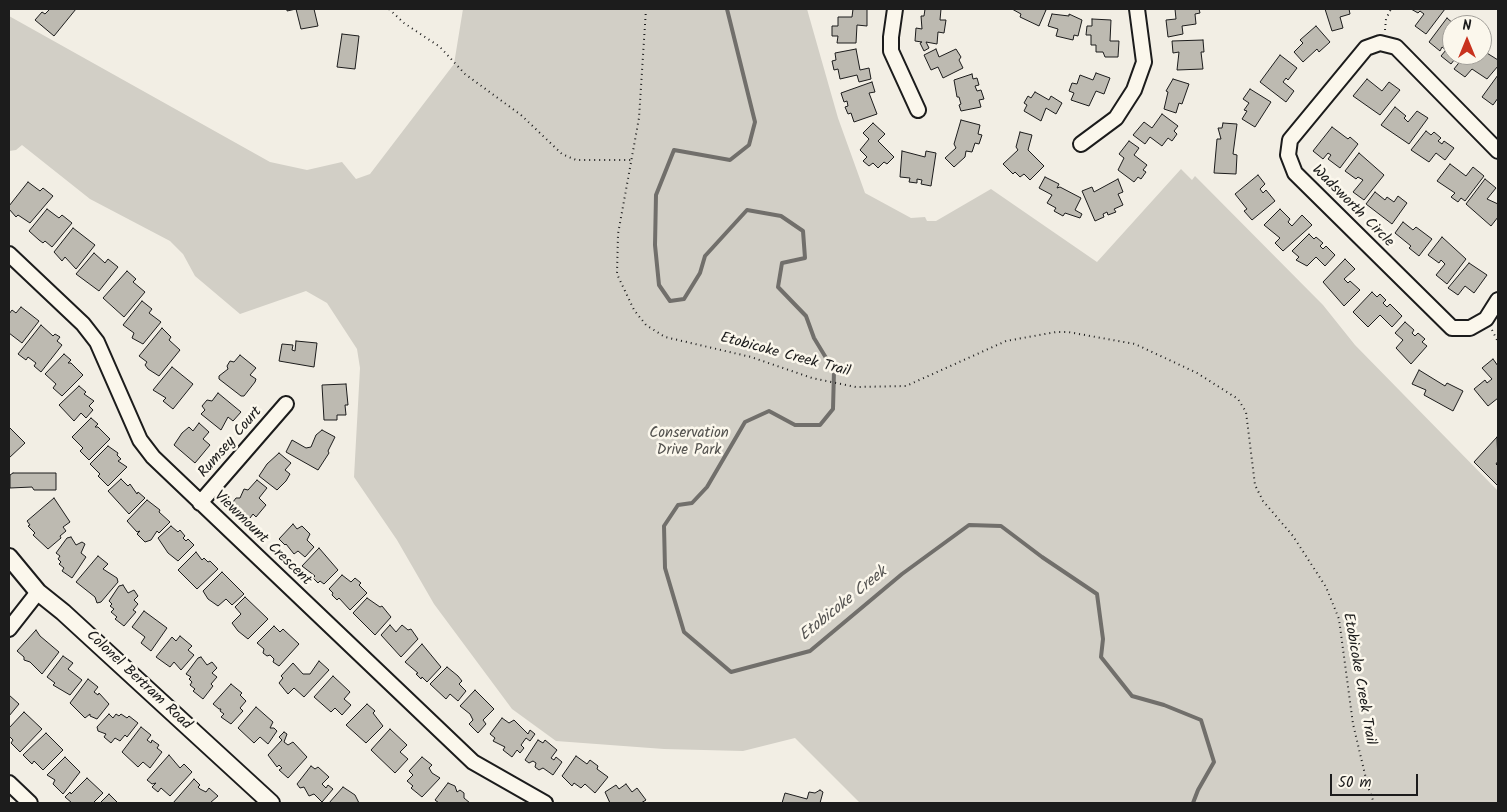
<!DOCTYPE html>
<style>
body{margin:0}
#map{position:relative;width:1507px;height:812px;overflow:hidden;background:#f2eee4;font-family:Kalam,sans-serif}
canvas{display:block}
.frame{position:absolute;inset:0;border:10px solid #1c1c1c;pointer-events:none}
.north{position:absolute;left:1442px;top:15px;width:50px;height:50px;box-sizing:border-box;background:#fbf7ec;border:1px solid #a29f99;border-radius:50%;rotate:0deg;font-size:14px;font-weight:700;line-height:20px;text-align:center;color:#1c1c1c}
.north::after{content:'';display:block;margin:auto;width:18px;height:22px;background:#c8321e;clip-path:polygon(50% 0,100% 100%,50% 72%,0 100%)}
.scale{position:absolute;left:1330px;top:774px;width:88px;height:22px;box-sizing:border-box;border:2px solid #1c1c1c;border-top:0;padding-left:6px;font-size:15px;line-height:18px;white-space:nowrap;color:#1c1c1c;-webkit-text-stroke:4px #fbf7ec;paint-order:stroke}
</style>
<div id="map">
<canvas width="1507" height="812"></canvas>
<div class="frame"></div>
<div class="north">N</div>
<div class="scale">50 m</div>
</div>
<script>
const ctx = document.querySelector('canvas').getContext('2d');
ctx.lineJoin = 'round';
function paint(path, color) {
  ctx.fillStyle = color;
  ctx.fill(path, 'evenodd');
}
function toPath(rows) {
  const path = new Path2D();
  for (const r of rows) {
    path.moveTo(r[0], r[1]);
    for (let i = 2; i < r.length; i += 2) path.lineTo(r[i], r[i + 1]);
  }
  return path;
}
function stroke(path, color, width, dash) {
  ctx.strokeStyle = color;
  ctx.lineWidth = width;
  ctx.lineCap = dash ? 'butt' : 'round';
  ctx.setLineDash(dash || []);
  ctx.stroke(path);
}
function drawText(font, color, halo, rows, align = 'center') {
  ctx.font = font + ' Kalam,sans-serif';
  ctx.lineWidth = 5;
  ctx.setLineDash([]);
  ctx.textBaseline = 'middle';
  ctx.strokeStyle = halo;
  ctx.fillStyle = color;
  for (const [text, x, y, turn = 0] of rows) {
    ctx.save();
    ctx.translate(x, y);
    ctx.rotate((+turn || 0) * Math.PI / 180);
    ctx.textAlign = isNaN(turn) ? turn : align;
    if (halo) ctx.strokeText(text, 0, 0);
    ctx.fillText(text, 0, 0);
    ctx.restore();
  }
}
const green = toPath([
 [463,9,807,9,838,118,865,193,911,218,925,217,927,221,936,221,991,189,1097,262,1181,169,1192,180,1195,176,1323,305,1355,345,1498,491,1498,803,860,803,795,738,743,751,664,749,556,741,512,709,434,604,397,540,354,477,360,368,357,349,327,303,306,291,240,314,195,276,183,254,170,241,90,199,22,145,16,150,9,151,9,16,270,162,307,170,342,162,356,179,370,174,454,64]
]);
const stream = toPath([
 [727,9,755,122,749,145,730,160,674,150,656,195,655,245,659,285,670,301,684,299,700,273,705,256,747,210,781,216,803,231,805,258,782,263,778,287,806,316,814,338,834,371,833,409,820,425,795,425,769,411,745,422,707,487,692,503,678,505,664,526,665,568,684,632,731,672,810,651,902,574,969,525,1001,526,1042,557,1097,594,1103,639,1101,657,1132,696,1164,705,1201,720,1214,762,1198,790,1193,803]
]);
const building = toPath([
 [50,9,76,9,54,36,35,20,42,12,45,14,50,9],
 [287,9,314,9,318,26,301,29,296,9,287,11,287,9],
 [853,9,867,9,867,26,857,25,856,43,837,43,838,36,832,36,832,26,838,26,838,17,852,17,853,9],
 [925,9,941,9,940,20,946,20,944,33,938,32,937,44,926,42,929,48,924,51,920,43,922,42,915,41,916,28,922,29,921,16,924,16,925,9],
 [1012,9,1043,9,1046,10,1039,26,1020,17,1021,14,1012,9],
 [1175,9,1199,9,1200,13,1195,14,1196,24,1182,26,1183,34,1168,37,1166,20,1176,19,1175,9],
 [1325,9,1349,9,1350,14,1340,17,1343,28,1332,31,1325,9],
 [1411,9,1445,9,1426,34,1415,26,1424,14,1420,11,1418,13,1411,9],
 [1052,14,1069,16,1069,14,1082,20,1078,36,1074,35,1073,40,1056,36,1058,29,1048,26,1052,14],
 [1447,18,1455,25,1452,25,1452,55,1458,55,1451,64,1441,56,1446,50,1442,47,1440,51,1429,42,1447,18],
 [1092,19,1111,20,1110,41,1119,41,1118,57,1105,57,1103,52,1096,52,1096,45,1091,45,1091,35,1086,35,1087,26,1092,26,1092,19],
 [1316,26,1330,42,1319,52,1317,49,1303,62,1294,52,1303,43,1300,40,1316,26],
 [342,34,359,36,355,69,337,67,342,34],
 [1203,40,1204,52,1201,52,1203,69,1177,70,1179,52,1173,53,1172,41,1203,40],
 [856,49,860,70,869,68,871,79,859,82,857,75,840,79,838,69,834,70,832,61,836,60,835,53,856,49],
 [936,49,939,57,956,49,961,57,959,60,963,68,943,78,938,67,931,70,924,55,936,49],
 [1482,50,1498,60,1498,66,1487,79,1472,69,1465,77,1454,69,1465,55,1482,55,1482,50],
 [1280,55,1297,68,1288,80,1286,78,1283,82,1294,91,1286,102,1260,82,1280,55],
 [1096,73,1110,78,1104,94,1096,91,1089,106,1071,100,1074,93,1069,91,1072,83,1077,84,1080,75,1093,80,1096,73],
 [972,74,973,79,977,78,979,85,975,86,977,91,981,90,984,99,979,100,981,107,961,111,959,105,961,104,959,97,957,97,954,80,972,74],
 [1498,75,1498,98,1493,105,1482,97,1498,75],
 [1173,79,1189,84,1182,104,1179,103,1176,113,1164,109,1168,92,1166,91,1173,79],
 [1367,79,1382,91,1389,82,1400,90,1380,115,1353,96,1367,79],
 [872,82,875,92,869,93,877,114,854,122,851,113,848,114,845,107,848,106,847,101,844,102,841,93,872,82],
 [1250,89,1271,102,1255,127,1242,119,1247,111,1244,110,1249,103,1243,99,1250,89],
 [1035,92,1049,100,1051,96,1062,103,1056,114,1046,108,1041,121,1024,111,1027,105,1024,103,1028,96,1031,98,1035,92],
 [1395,107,1406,116,1404,118,1408,122,1417,111,1428,118,1409,144,1381,125,1395,107],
 [1162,114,1178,126,1174,131,1177,134,1172,141,1168,138,1162,146,1150,137,1145,144,1133,135,1144,122,1152,128,1162,114],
 [961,120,980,125,978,134,982,135,979,144,975,143,972,152,966,151,965,157,954,167,945,158,956,148,954,144,961,120],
 [873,123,885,134,878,141,894,157,887,164,884,162,878,168,873,163,869,166,863,161,867,157,860,150,869,139,863,133,873,123],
 [1223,123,1237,124,1233,154,1237,155,1236,174,1214,173,1217,139,1221,139,1218,128,1222,128,1223,123],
 [1332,127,1348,139,1350,137,1358,144,1340,168,1328,159,1331,155,1328,153,1323,159,1313,151,1332,127],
 [1426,131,1431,135,1434,132,1441,138,1438,141,1442,144,1444,141,1454,148,1445,160,1436,153,1429,162,1411,150,1426,131],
 [1020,132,1032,135,1028,150,1044,166,1030,180,1024,174,1020,177,1015,172,1013,174,1003,164,1018,150,1016,147,1020,132],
 [1129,141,1139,148,1134,155,1147,165,1143,170,1146,172,1141,179,1138,177,1134,182,1118,170,1124,158,1119,154,1129,141],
 [902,151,925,157,926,151,936,153,931,186,921,184,922,180,917,179,917,183,909,182,910,178,900,177,902,151],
 [1359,153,1384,175,1364,200,1353,192,1363,180,1358,177,1356,179,1345,171,1359,153],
 [1450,164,1466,176,1473,167,1484,176,1465,201,1461,198,1458,202,1451,197,1455,193,1437,181,1450,164],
 [1258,175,1265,184,1260,189,1263,193,1266,190,1275,201,1252,220,1244,211,1247,209,1235,194,1258,175],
 [1045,177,1059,184,1057,188,1060,187,1081,198,1075,210,1082,214,1080,218,1065,213,1063,216,1054,211,1056,208,1047,203,1052,195,1039,188,1045,177],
 [1118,179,1123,192,1118,194,1123,205,1114,209,1116,212,1108,215,1107,212,1103,214,1104,217,1095,221,1082,191,1092,187,1094,192,1118,179],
 [1485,179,1496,188,1487,199,1498,204,1498,217,1491,226,1466,204,1485,179],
 [28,182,40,191,43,188,53,196,30,223,18,215,16,217,9,209,9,206,28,182],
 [1375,192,1385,200,1387,197,1394,202,1398,196,1407,203,1392,224,1366,204,1375,192],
 [47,209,59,218,62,215,72,223,52,247,45,241,43,243,39,240,29,231,47,209],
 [1280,209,1290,219,1288,222,1292,226,1302,215,1312,225,1283,251,1275,243,1280,238,1264,225,1280,209],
 [1403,222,1413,230,1416,227,1432,239,1419,256,1409,248,1411,246,1395,233,1403,222],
 [73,228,95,245,76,269,65,257,62,261,54,252,73,228],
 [1309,234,1314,239,1316,237,1323,243,1320,246,1323,249,1326,246,1335,255,1325,266,1316,257,1307,266,1296,260,1299,257,1292,251,1309,234],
 [1442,237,1466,259,1447,284,1436,275,1445,264,1441,260,1439,263,1428,255,1442,237],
 [94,253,105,263,108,259,118,267,99,291,76,274,94,253],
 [1345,259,1355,269,1344,279,1348,283,1350,281,1360,290,1344,306,1323,282,1345,259],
 [1469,263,1487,275,1474,293,1465,286,1458,295,1448,288,1469,263],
 [127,271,136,279,133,282,145,292,124,317,103,298,127,271],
 [1372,292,1377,297,1380,294,1386,300,1383,303,1387,307,1390,304,1402,316,1392,327,1380,315,1368,327,1353,312,1372,292],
 [142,301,152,309,149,313,161,322,143,344,132,338,134,333,123,325,142,301],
 [21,307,39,321,22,343,9,333,9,314,12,310,16,313,21,307],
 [1405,322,1414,330,1412,333,1415,336,1418,333,1425,339,1422,342,1427,346,1411,364,1396,348,1403,340,1395,333,1405,322],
 [41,325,53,336,55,334,60,337,57,341,62,345,41,372,34,366,36,363,28,357,26,360,18,354,41,325],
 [162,328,171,337,169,340,180,350,159,376,148,369,145,365,147,362,139,356,162,328],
 [296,341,317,343,314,367,279,361,282,344,293,345,292,350,295,351,296,341],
 [64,354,71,360,68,363,71,363,83,375,62,396,53,388,56,384,45,374,64,354],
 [240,355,256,368,250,375,256,379,255,382,244,396,241,396,219,379,219,376,228,369,227,366,230,361,234,362,240,355],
 [1493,359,1498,366,1498,398,1488,406,1474,389,1485,380,1487,383,1492,379,1482,368,1493,359],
 [172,367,193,384,173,409,163,401,166,398,153,390,172,367],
 [1419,370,1445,386,1447,383,1463,391,1453,411,1424,395,1426,390,1412,384,1419,370],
 [346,384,348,405,345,405,346,415,337,415,337,420,324,420,322,385,346,384],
 [79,386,86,392,84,394,94,401,89,406,93,410,86,418,81,413,74,421,59,405,79,386],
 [218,393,241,412,233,421,228,417,221,430,201,414,205,410,202,406,207,400,212,401,218,393],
 [91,418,98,424,95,427,98,427,110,439,89,460,80,451,83,448,72,437,91,418],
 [199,423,209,432,203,439,210,445,195,463,174,445,182,433,189,427,193,431,199,423],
 [9,427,25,443,9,458,9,427],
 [322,430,335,437,328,451,329,453,318,470,286,452,292,440,306,448,311,447,316,435,322,430],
 [1497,437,1498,461,1496,464,1498,466,1498,486,1474,462,1497,437],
 [108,446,118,453,117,455,121,459,118,461,127,467,108,486,98,476,100,474,90,464,108,446],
 [279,453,291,463,285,470,290,474,286,481,277,490,259,476,267,464,279,453],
 [13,473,56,473,56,490,34,490,32,487,10,488,10,475,13,473],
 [121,479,128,486,130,484,137,494,138,492,145,498,129,514,108,491,121,479],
 [257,480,267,488,259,498,266,505,256,517,253,514,250,518,239,511,233,502,236,498,240,498,244,489,248,490,257,480],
 [54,498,70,522,63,527,66,531,60,536,61,538,48,549,33,535,35,533,28,526,30,525,27,521,54,498],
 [147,500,160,510,159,512,170,522,159,533,157,531,151,540,145,542,137,534,140,531,137,532,127,521,147,500],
 [293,524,297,529,302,526,310,534,307,540,314,547,305,557,298,551,294,554,286,544,285,545,279,539,293,524],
 [171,526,178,532,180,530,185,536,183,538,186,541,188,539,194,545,178,561,168,553,158,538,171,526],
 [71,537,76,545,82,542,85,544,81,553,86,557,72,578,62,571,64,568,59,564,61,562,58,559,60,556,56,553,67,538,71,537],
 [319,548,338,570,324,584,320,581,318,583,313,578,315,576,302,566,319,548],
 [196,552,202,560,204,558,208,562,210,561,218,569,197,589,178,570,196,552],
 [98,556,108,564,103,569,117,578,118,582,101,602,97,603,95,597,76,582,98,556],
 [222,572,244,594,232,605,226,599,218,606,208,599,203,591,222,572],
 [342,575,351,582,355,578,361,583,359,585,367,593,350,610,339,598,337,600,332,595,333,593,329,589,342,575],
 [123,585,128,593,134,590,138,596,134,600,138,604,133,610,136,612,124,626,115,619,117,617,111,612,114,609,110,606,112,604,109,601,119,586,123,585],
 [245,597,268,619,248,639,238,631,232,623,241,614,235,607,245,597],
 [367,598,380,607,382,606,391,617,375,635,353,613,367,598],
 [144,611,167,628,151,651,141,643,145,637,132,627,144,611],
 [390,625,396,632,402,625,408,630,411,629,418,639,401,657,381,635,390,625],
 [274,626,280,632,283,629,299,644,279,666,273,662,274,659,270,655,267,656,263,653,264,649,257,643,274,626],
 [36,630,40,636,59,652,42,674,30,662,24,660,24,657,17,651,36,630],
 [180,636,192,646,188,650,194,655,181,670,174,662,170,667,156,657,172,637,176,641,180,636],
 [422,644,441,667,427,682,422,677,421,679,416,674,418,673,405,662,422,644],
 [63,656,73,663,68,669,82,680,70,695,53,685,55,683,47,677,63,656],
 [201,657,207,665,212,662,217,668,212,673,217,677,211,684,213,686,203,699,193,691,195,689,190,685,192,682,189,679,191,677,186,674,198,658,201,657],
 [319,661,329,670,304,697,294,688,288,694,279,683,283,678,281,676,293,663,303,674,310,674,319,661],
 [447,667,458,676,462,681,459,684,466,691,458,701,450,694,446,699,430,684,447,667],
 [333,676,350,692,344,699,351,705,342,715,335,708,331,712,314,697,333,676],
 [88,679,98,687,94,692,98,695,99,693,109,704,97,719,90,716,90,714,85,718,70,703,88,679],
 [231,684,242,693,240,695,246,701,240,708,243,711,231,724,221,717,224,714,220,711,221,709,219,709,213,704,231,684],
 [475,690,494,709,483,720,486,724,478,733,469,724,473,720,470,714,460,706,475,690],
 [9,695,19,704,9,716,9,695],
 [367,704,375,711,373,713,383,726,366,743,346,725,367,704],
 [256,707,273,722,270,728,274,728,277,731,268,744,260,737,254,743,238,728,256,707],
 [24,712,42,729,20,752,11,743,13,740,9,736,9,728,24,712],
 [109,714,113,718,116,714,119,716,121,714,127,718,129,716,138,723,127,737,125,735,120,741,115,738,111,743,104,737,106,734,98,731,97,727,109,714],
 [502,718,509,723,514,720,528,734,530,730,535,734,530,741,526,738,521,745,524,748,520,753,517,750,512,757,503,750,505,747,493,741,495,738,490,734,502,718],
 [141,727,151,735,147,740,151,743,152,740,159,745,157,748,162,752,150,768,143,762,138,767,122,752,141,727],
 [390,729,407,745,400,752,408,759,395,773,371,750,390,729],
 [284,732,287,734,284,742,288,745,293,742,307,757,288,778,279,770,282,768,279,765,277,767,268,755,282,740,279,737,284,732],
 [46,733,63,750,43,770,34,761,32,764,23,755,46,733],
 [538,740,543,743,545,740,557,750,551,758,554,760,556,757,562,762,553,775,543,768,539,770,535,767,536,763,533,761,529,763,525,760,538,740],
 [169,755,180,768,184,764,192,772,170,796,161,788,158,792,152,787,156,783,152,784,147,780,169,755],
 [576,756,587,764,590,760,598,766,597,769,608,777,595,793,585,784,581,788,574,783,572,786,562,776,576,756],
 [65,757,80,772,63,794,53,784,55,780,47,775,65,757],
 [422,757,432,765,429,768,432,773,440,778,422,797,411,788,413,786,407,781,413,775,409,771,422,757],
 [311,766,315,769,318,767,329,777,322,784,326,788,328,785,333,789,322,802,314,794,309,796,304,787,300,788,297,784,311,766],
 [87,778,103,793,93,803,72,803,65,797,70,792,71,794,87,778],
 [194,779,200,785,198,787,200,789,206,792,209,788,218,796,210,803,173,803,194,779],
 [448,783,455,786,457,792,460,790,464,793,464,798,470,803,439,803,435,800,448,783],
 [626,784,632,792,637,788,646,800,641,803,610,803,605,792,616,785,619,789,626,784],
 [343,787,355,795,359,803,329,803,343,787],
 [820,790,823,792,820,803,782,803,785,793,807,799,809,792,815,793,820,790],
 [109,794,118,803,100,803,109,794]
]);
const path = toPath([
 [389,9,404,23,440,47,465,74,521,115,562,154,576,160,633,160],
 [646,9,639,118,618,234,617,274,634,310,646,325,665,337,751,357,812,378,856,387,906,386,1006,341,1056,332,1068,332,1135,344,1197,373,1238,399,1246,412,1255,485,1263,501,1293,536,1326,587,1339,619,1353,724,1368,787,1374,803],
 [1385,30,1386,19,1391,9],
 [1492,330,1498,342]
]);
const minor = toPath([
 [895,9,891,37,891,51,918,110],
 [1081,144,1116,118,1134,90,1144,62,1137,9],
 [1498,151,1396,47,1380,43,1366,48,1290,140,1288,155,1295,173,1452,328,1470,328,1486,319,1498,300],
 [9,254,83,324,97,342,140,440,153,457,473,762,545,803],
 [200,503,286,404],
 [9,629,38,592],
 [9,783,30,803]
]);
const tertiary = toPath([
 [9,557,38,592,63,612,271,803]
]);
const streetNames = [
 ["Wadsworth Circle",1352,207,45],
 ["Etobicoke Creek Trail",785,356,15],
 ["Rumsey Court",231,443,-49],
 ["Viewmount Crescent",262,539,44],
 ["Etobicoke Creek Trail",1358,679,80],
 ["Colonel Bertram Road",138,681,43]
];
const parkNames = [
 ["Conservation",689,434],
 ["Drive Park",689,451]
];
const waterNames = [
 ["Etobicoke Creek",844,605,-39]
];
paint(green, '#d2cfc6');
stroke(stream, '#716f6b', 4);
paint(building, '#bdbab1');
stroke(building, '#1c1c1c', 1);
stroke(minor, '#1c1c1c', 18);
stroke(tertiary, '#1c1c1c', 20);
stroke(path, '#1c1c1c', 2, [1, 4]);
stroke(minor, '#fbf7ec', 14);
stroke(tertiary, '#fbf7ec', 16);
drawText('15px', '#1c1c1c', '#fbf7ec', streetNames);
drawText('15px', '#53524f', '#fbf7ec', parkNames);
drawText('italic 16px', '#545351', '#fbf7ec', waterNames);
</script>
